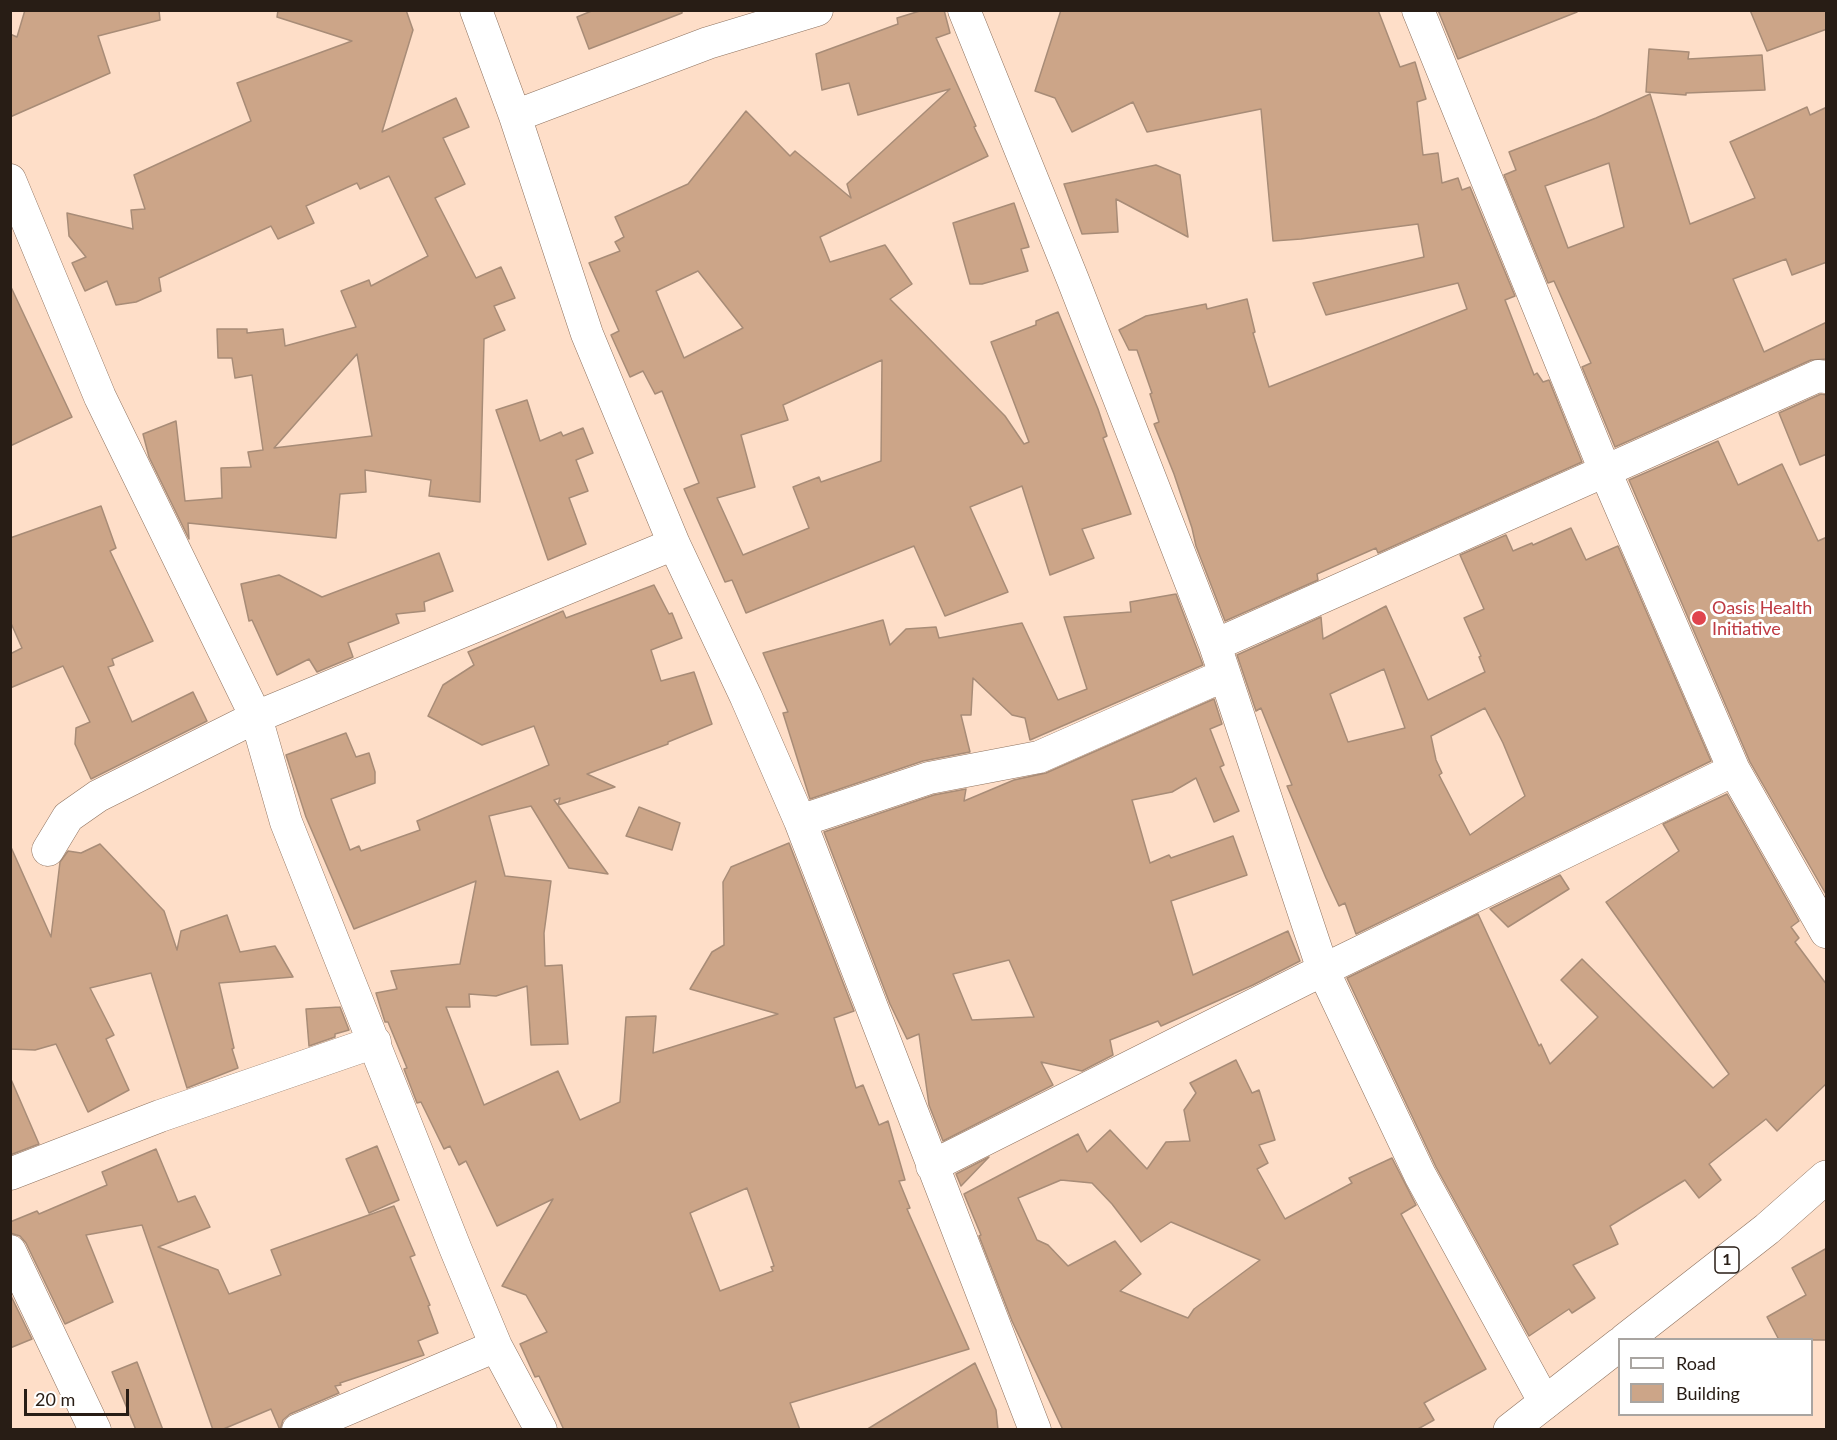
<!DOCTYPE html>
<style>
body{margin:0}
#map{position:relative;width:1837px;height:1440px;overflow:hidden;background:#fedec8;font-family:Lato,sans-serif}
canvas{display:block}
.frame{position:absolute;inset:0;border:12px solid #281d15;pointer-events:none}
.legend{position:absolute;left:1618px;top:1338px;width:195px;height:78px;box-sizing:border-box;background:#fff;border:2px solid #a9a5a1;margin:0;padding:8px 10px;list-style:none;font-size:18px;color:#281d15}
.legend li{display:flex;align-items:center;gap:12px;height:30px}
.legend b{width:30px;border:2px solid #a9a5a1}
.scale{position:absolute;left:24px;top:1389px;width:105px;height:27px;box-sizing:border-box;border:3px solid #281d15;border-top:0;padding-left:8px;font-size:18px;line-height:21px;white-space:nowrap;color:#281d15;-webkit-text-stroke:4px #fff;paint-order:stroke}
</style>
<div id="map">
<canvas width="1837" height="1440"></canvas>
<div class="frame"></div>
<ul class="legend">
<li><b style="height:8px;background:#fff"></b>Road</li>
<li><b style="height:16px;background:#cca588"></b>Building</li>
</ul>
<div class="scale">20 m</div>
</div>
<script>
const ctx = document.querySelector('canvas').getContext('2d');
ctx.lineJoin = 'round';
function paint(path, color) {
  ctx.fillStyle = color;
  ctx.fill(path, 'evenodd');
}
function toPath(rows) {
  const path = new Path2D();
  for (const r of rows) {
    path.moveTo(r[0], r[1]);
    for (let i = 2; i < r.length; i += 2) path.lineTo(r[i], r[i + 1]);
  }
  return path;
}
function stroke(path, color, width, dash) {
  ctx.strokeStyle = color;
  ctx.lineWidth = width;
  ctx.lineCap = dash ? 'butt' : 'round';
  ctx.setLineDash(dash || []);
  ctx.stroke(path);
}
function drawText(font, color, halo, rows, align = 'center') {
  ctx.font = font + ' Lato,sans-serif';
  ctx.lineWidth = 6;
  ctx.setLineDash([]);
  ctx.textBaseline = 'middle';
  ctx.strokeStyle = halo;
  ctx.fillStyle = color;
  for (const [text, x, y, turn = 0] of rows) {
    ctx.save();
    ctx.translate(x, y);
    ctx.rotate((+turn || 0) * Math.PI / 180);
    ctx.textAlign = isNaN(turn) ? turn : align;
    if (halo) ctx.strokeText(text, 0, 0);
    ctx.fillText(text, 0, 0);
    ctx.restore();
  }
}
const building = toPath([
 [25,10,159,10,160,20,98,36,110,73,10,117,10,34,17,37,25,10],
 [278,10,406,10,413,30,382,132,456,98,469,127,443,138,465,184,435,198,476,278,501,267,515,298,494,306,505,330,484,339,480,502,429,496,431,480,365,470,366,492,340,494,336,538,188,523,189,539,149,457,143,434,176,421,185,501,222,498,221,468,251,467,248,452,263,450,252,375,235,378,232,358,218,358,217,329,247,329,247,333,283,329,285,346,356,327,341,291,369,280,371,286,428,256,389,176,360,189,357,183,306,206,314,223,278,239,271,226,159,278,161,291,136,302,116,305,107,281,85,291,72,263,86,257,69,236,67,213,133,229,131,210,145,209,134,175,251,121,237,83,352,41,277,17,278,10],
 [357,354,372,436,274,448,357,354],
 [594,10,682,10,682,13,589,49,577,17,594,10],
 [923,10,944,10,950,33,936,38,976,126,974,127,988,156,820,237,830,262,885,245,912,284,890,299,1005,416,1024,444,1029,442,991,342,1036,325,1036,321,1058,312,1098,409,1107,436,1103,438,1131,514,1082,529,1094,558,1050,575,1022,486,970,507,1008,592,945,616,914,546,746,613,732,580,725,582,684,489,699,483,662,391,655,394,643,371,630,377,611,335,619,331,589,263,620,251,615,242,624,237,615,217,688,184,746,111,790,156,795,151,851,198,847,184,950,89,858,115,849,83,822,90,816,54,898,24,897,18,923,10],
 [698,271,743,328,684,358,656,291,698,271],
 [882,360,881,461,821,482,819,477,793,487,809,528,743,555,717,498,755,487,741,435,788,420,783,405,882,360],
 [1061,10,1378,10,1400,67,1415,62,1426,99,1417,102,1423,155,1438,153,1442,183,1458,178,1462,190,1470,187,1515,296,1505,300,1534,375,1537,373,1543,382,1549,380,1582,462,1378,553,1376,548,1317,574,1318,580,1225,621,1196,546,1192,528,1174,474,1154,424,1159,422,1150,394,1152,393,1137,350,1129,350,1119,330,1146,316,1206,304,1207,309,1247,299,1255,332,1253,333,1269,387,1467,309,1458,283,1326,315,1313,283,1424,257,1418,224,1301,239,1273,241,1261,109,1147,132,1133,102,1072,132,1055,98,1035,91,1061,10],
 [1438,10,1576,10,1577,12,1458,59,1438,10],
 [1750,10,1827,11,1827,29,1767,51,1750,10],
 [1649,49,1689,52,1688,59,1762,55,1765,90,1686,93,1686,95,1646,92,1649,49],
 [1650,94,1690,224,1755,198,1730,142,1807,107,1810,115,1827,107,1827,262,1792,275,1786,259,1733,279,1764,352,1827,322,1827,359,1811,360,1615,447,1582,367,1591,363,1554,281,1548,283,1504,175,1516,170,1509,152,1596,118,1650,94],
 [1609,163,1624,227,1568,248,1545,186,1609,163],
 [1156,165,1180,175,1188,237,1116,199,1118,232,1082,234,1064,184,1156,165],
 [1014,203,1029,247,1021,249,1028,271,982,284,970,284,953,223,1014,203],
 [10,285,72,417,10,446,10,285],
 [1821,394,1827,395,1827,454,1800,465,1779,413,1821,394],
 [527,400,540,441,561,432,563,436,583,428,593,453,576,460,588,491,569,498,586,544,548,560,496,410,527,400],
 [1718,441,1738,485,1782,464,1818,541,1827,537,1827,896,1750,762,1629,480,1718,441],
 [101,506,116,548,110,551,153,641,112,659,114,665,108,667,132,722,193,692,207,721,91,779,75,744,76,728,90,722,63,666,10,688,10,654,22,648,10,621,10,538,101,506],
 [1571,528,1586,560,1618,546,1711,761,1356,934,1345,903,1339,906,1326,878,1287,786,1292,785,1261,708,1256,711,1237,655,1321,617,1323,639,1386,606,1428,700,1485,672,1479,657,1481,656,1464,618,1484,609,1460,555,1506,535,1513,551,1532,543,1533,545,1571,528],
 [1384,669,1405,728,1348,742,1330,694,1384,669],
 [1485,708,1503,743,1525,796,1470,835,1439,775,1442,773,1436,760,1431,736,1485,708],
 [439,553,453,591,424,602,425,611,396,614,399,623,348,643,353,657,317,672,309,659,277,675,252,620,249,621,241,584,279,575,322,597,439,553],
 [654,585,669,614,672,613,682,638,651,650,661,681,694,672,712,724,668,742,668,744,587,774,615,787,558,805,560,798,554,800,608,874,569,868,531,806,489,816,505,876,551,881,544,933,545,966,562,965,568,1044,531,1045,527,986,496,996,469,994,470,1007,446,1007,484,1105,558,1071,580,1120,620,1102,626,1017,656,1016,653,1053,778,1014,690,989,712,952,724,945,723,882,731,867,789,843,854,1011,834,1018,856,1088,863,1085,879,1125,888,1121,905,1180,899,1181,910,1208,907,1209,969,1349,790,1403,800,1430,564,1430,539,1376,535,1377,520,1344,547,1332,526,1295,502,1286,553,1199,497,1226,466,1161,459,1165,450,1146,444,1149,421,1102,417,1103,404,1069,407,1068,388,1022,385,1022,376,993,397,989,391,971,460,964,476,881,354,929,306,817,286,755,346,733,356,757,369,753,375,772,375,783,331,799,350,850,359,846,361,851,420,830,417,821,549,765,534,726,482,745,428,716,443,685,474,665,468,652,563,611,566,618,654,585],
 [747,1188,774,1266,771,1267,773,1271,720,1291,690,1213,747,1188],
 [1176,594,1203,665,1030,740,1025,718,1012,715,973,678,971,715,961,715,970,752,923,761,810,799,783,713,788,712,763,653,883,620,890,645,906,629,936,627,939,638,1022,623,1058,700,1087,689,1064,617,1131,612,1130,602,1176,594],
 [1214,699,1222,724,1210,729,1224,765,1220,767,1239,811,1214,822,1196,778,1172,792,1132,800,1150,863,1169,855,1171,858,1233,836,1247,875,1171,901,1193,975,1288,931,1300,961,1253,985,1161,1026,1158,1021,1110,1040,1113,1055,1082,1071,1041,1062,1053,1085,943,1141,929,1105,919,1034,907,1039,890,1004,824,832,934,795,966,789,964,801,1014,780,1046,773,1214,699],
 [1009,960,1034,1017,972,1020,953,974,1009,960],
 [1727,794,1799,921,1791,927,1799,938,1795,942,1827,985,1827,1083,1777,1131,1766,1119,1709,1164,1721,1180,1699,1198,1685,1180,1610,1226,1618,1244,1573,1265,1595,1298,1572,1313,1569,1309,1529,1336,1436,1167,1347,978,1478,914,1539,1046,1541,1044,1550,1064,1598,1017,1561,980,1582,959,1713,1088,1729,1074,1606,902,1679,851,1663,824,1727,794],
 [639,807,680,823,672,850,626,836,639,807],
 [100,844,164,911,177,950,181,931,227,915,240,952,275,946,293,977,219,983,234,1048,232,1049,238,1068,187,1088,151,973,90,988,114,1035,106,1039,129,1090,88,1112,56,1044,35,1050,10,1049,10,845,51,937,60,862,68,851,81,853,100,844],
 [1560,875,1569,889,1508,927,1490,909,1560,875],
 [340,1007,349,1030,335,1034,335,1037,309,1046,306,1009,340,1007],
 [1236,1060,1252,1093,1259,1090,1275,1140,1259,1145,1268,1163,1257,1169,1285,1219,1352,1183,1349,1178,1392,1158,1416,1205,1401,1214,1486,1369,1424,1403,1434,1420,1416,1430,1063,1430,1012,1321,979,1236,981,1235,964,1194,1078,1134,1087,1152,1110,1130,1147,1169,1166,1142,1190,1141,1184,1110,1196,1093,1190,1083,1236,1060],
 [1061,1180,1092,1183,1112,1204,1141,1242,1171,1222,1260,1260,1194,1309,1188,1318,1120,1291,1141,1274,1115,1241,1068,1266,1048,1245,1037,1240,1018,1198,1061,1180],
 [10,1077,39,1144,10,1155,10,1077],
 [377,1146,399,1200,369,1213,346,1159,377,1146],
 [156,1149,178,1202,195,1196,210,1227,158,1247,218,1270,229,1294,281,1275,271,1250,394,1206,415,1255,410,1257,430,1305,428,1306,438,1333,418,1341,424,1355,340,1383,341,1385,335,1386,339,1393,290,1414,283,1420,280,1430,271,1409,221,1430,213,1430,142,1225,86,1235,113,1302,65,1324,26,1243,20,1236,10,1233,10,1222,37,1211,39,1214,107,1185,102,1172,156,1149],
 [989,1157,961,1186,956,1174,989,1157],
 [1827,1248,1827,1340,1779,1340,1767,1317,1806,1295,1792,1268,1827,1248],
 [10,1294,32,1339,10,1348,10,1294],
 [137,1362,163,1430,136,1430,112,1372,137,1362],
 [975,1363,996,1410,998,1430,866,1430,975,1363]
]);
const street = toPath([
 [476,10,515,116,587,334,674,544,746,697,800,821,1035,1430],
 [964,10,1073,280,1215,645,1323,970,1420,1175,1545,1403],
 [1418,10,1605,471,1734,770,1826,932],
 [515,116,708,43,817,10],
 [10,180,100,397,256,717,286,822,456,1250,496,1346,541,1430],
 [1215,645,1818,376,1826,377],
 [800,821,929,778,1039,757,1225,675],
 [48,850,68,817,98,796,256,717,674,544],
 [932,1166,1323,970,1734,770],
 [10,1174,160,1116,375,1042],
 [10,1251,95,1430],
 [298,1430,496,1346]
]);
const primary = toPath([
 [1625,1340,1767,1229,1826,1177],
 [1510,1430,1620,1344]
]);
const markers = [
 [1699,618,8,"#e0444e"]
];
const shields = [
 [1727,1260,24]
];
const shieldNames = [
 ["1",1727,1260]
];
const healthNames = [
 ["Oasis Health",1712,608],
 ["Initiative",1712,629]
];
paint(building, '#cca588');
stroke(building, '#a88c77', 1.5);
stroke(street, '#8e725f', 33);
stroke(primary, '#8e725f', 34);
stroke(street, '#fff', 32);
stroke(primary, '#fff', 33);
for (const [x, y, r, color] of markers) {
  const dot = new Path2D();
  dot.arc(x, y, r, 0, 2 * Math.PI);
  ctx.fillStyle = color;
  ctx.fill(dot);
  stroke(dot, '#fff', 2);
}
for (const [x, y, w] of shields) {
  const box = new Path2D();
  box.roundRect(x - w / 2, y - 13, w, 26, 4.5);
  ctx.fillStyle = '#fff';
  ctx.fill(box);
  stroke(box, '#281d15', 1.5);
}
drawText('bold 16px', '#281d15', null, shieldNames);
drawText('18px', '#be3a42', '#fff', healthNames, 'left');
</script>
